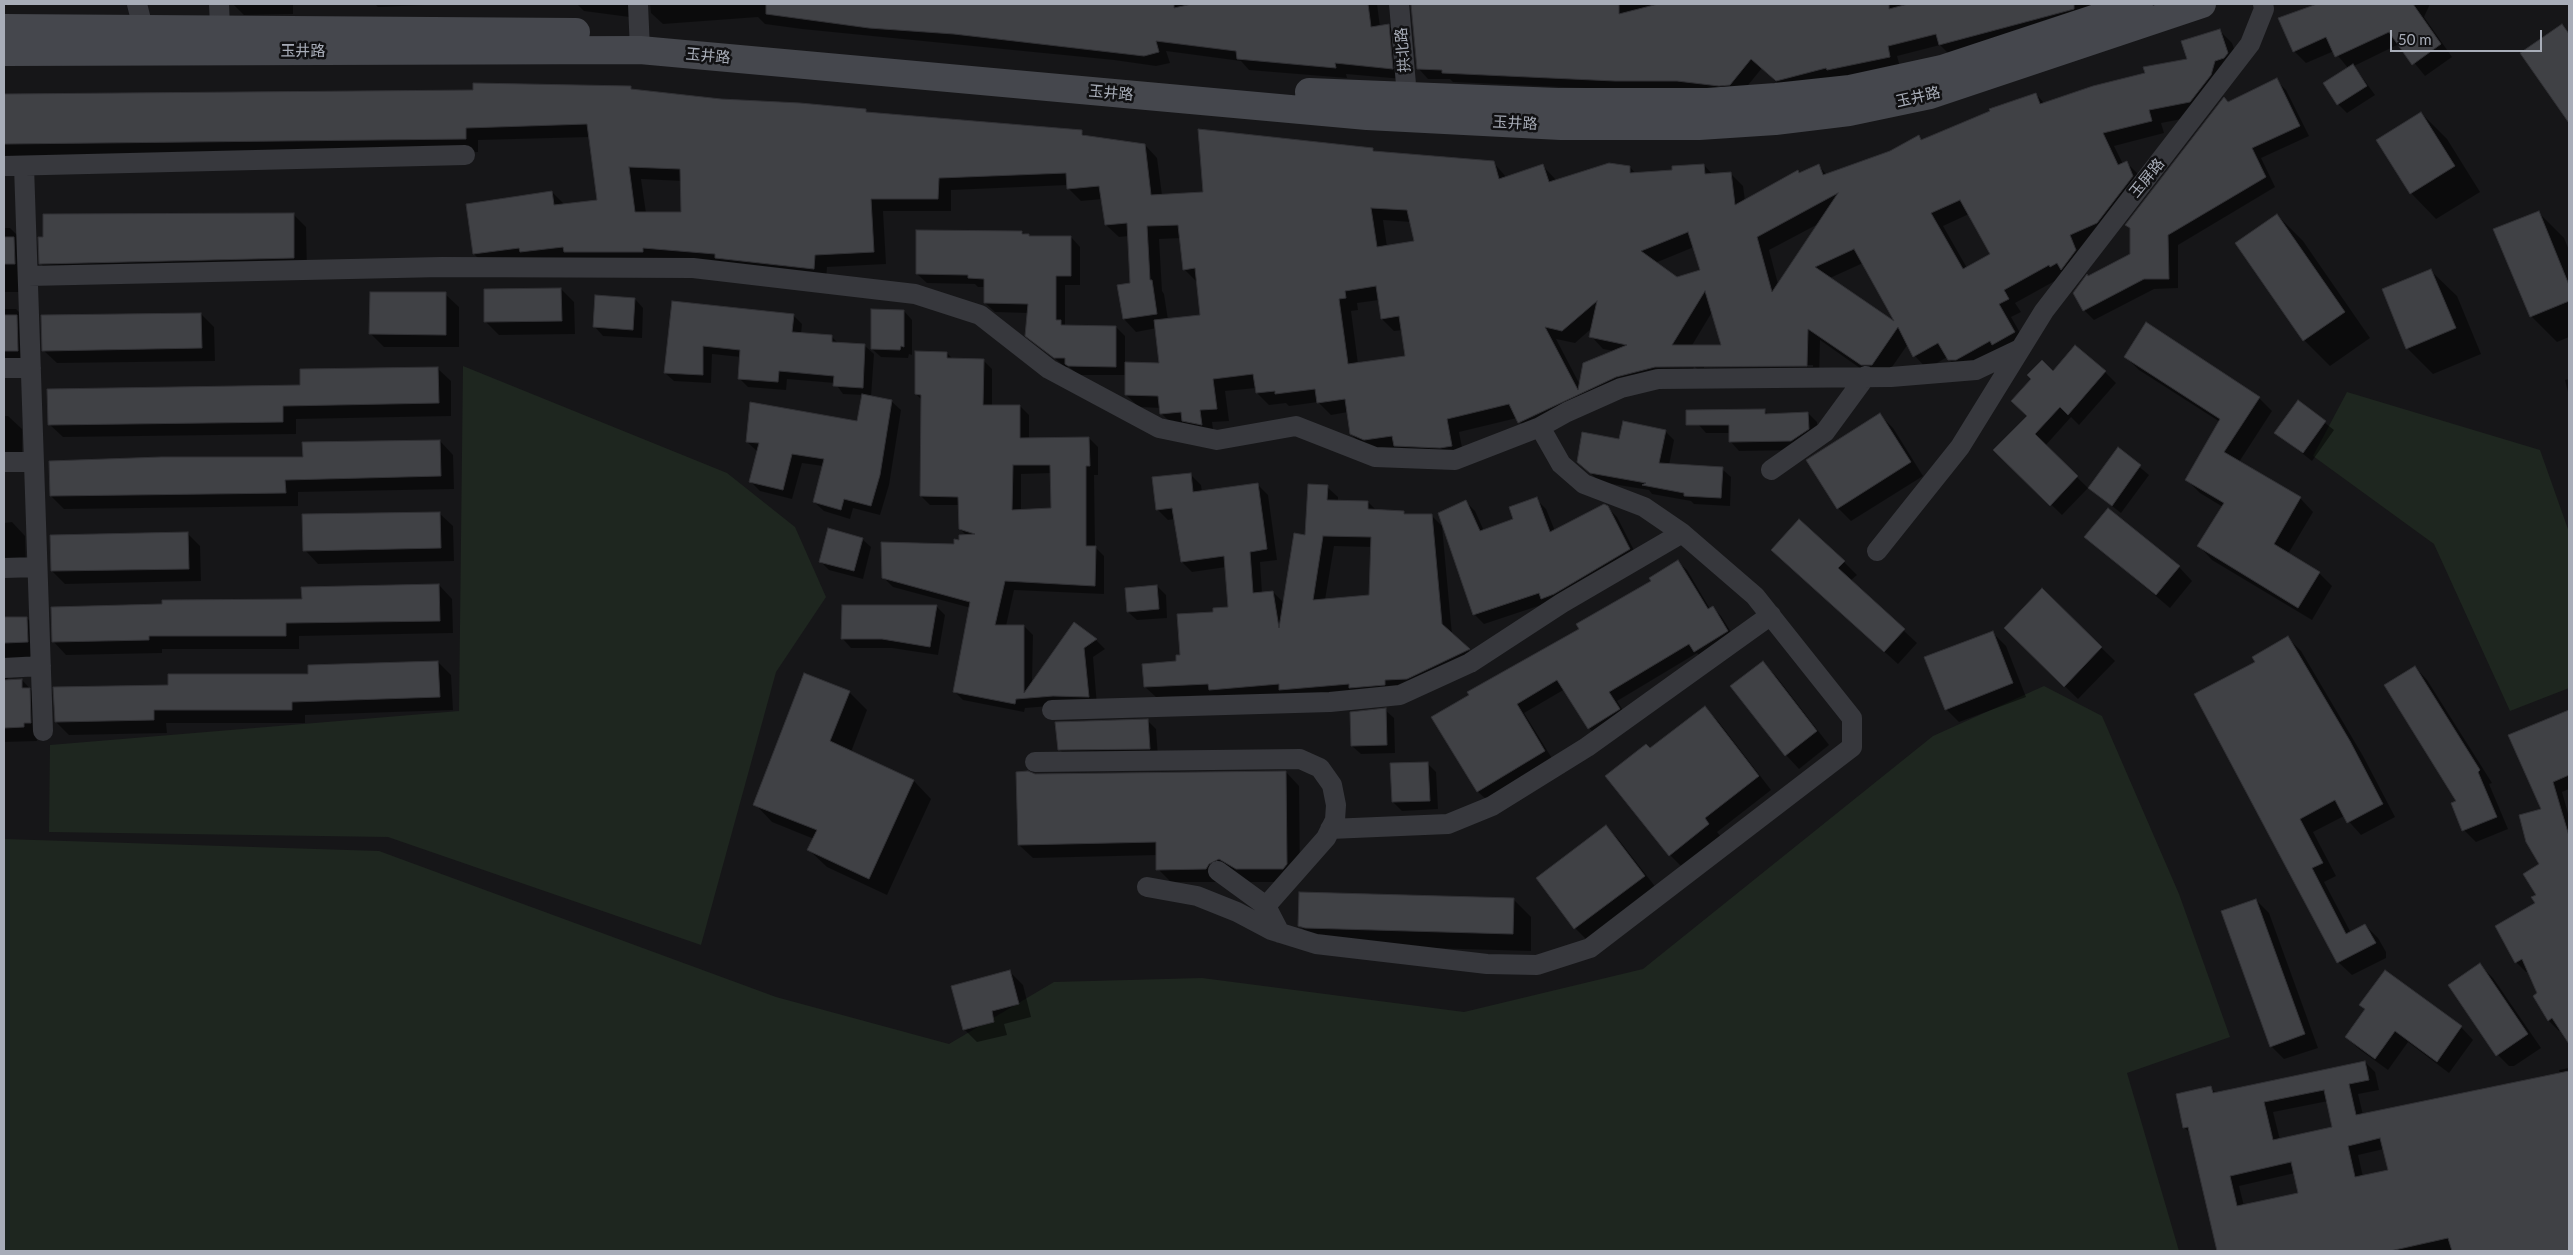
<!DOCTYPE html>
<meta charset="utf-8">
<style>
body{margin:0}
#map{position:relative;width:2573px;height:1255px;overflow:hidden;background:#161618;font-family:Lato,sans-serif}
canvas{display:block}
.frame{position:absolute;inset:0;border:5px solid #a8adb8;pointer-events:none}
.scale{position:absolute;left:2390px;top:30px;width:152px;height:22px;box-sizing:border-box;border:2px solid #a8adb8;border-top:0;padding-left:6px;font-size:15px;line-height:18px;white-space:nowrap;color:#a8adb8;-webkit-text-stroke:4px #111113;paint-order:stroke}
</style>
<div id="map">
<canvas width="2573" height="1255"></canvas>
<div class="frame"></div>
<div class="scale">50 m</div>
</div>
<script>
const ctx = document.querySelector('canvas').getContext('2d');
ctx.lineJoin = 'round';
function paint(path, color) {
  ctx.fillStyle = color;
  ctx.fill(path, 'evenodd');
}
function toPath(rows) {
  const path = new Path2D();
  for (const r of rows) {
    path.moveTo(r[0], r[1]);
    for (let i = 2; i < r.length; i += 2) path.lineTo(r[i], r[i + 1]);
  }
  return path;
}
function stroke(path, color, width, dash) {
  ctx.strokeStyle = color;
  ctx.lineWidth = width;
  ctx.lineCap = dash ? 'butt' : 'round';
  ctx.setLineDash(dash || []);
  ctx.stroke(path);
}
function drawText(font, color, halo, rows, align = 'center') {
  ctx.font = font + ' Lato,"Noto Sans SC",sans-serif';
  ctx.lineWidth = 5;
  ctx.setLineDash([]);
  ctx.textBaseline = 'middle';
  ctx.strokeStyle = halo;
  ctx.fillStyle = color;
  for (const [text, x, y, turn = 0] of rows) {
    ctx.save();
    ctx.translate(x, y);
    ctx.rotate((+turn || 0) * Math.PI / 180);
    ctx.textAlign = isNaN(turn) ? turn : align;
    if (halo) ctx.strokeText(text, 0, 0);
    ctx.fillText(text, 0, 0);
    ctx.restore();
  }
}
const green = toPath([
 [463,366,727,473,795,527,826,597,776,672,701,945,388,837,49,832,50,745,459,711],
 [2347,392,2540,450,2569,532,2569,688,2510,711,2434,544,2313,456],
 [2044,686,2102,716,2179,894,2230,1037,2127,1073,2179,1251,4,1251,4,839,379,851,776,997,949,1044,1054,982,1202,978,1464,1012,1643,969,1933,736]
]);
const shadow = toPath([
 [233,4,293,4,293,14,244,15],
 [375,4,447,4,378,7],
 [577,4,648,4,639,9,637,18,584,11],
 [650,4,1377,4,1380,27,1388,25,1400,37,1403,79,1346,74,1347,78,1249,70,1241,61,1166,51,1170,63,1156,66,1114,60,802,29,765,24,758,17,663,24,651,13],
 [1412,4,2112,4,1950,55,1940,45,1897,56,1900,67,1785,91,1762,68,1740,95,1453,82,1450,79,1428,79,1418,68],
 [2320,4,2430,4,2424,17,2452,57,2425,76,2399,44,2354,66,2375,95,2347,113,2338,104,2348,68,2334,51,2306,63,2294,51,2280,19],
 [2562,26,2569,33,2569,121,2522,54],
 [2219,30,2232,43,2240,66,2203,115,2161,123,2164,133,2114,146,2123,164,2127,163,2139,175,2062,277,2015,303,2021,312,2011,317,2027,345,1962,373,1947,357,1927,369,1915,356,1908,344,1885,377,1874,378,1820,340,1819,378,1707,379,1694,366,1691,379,1669,380,1531,435,1517,418,1459,432,1464,458,1364,447,1351,434,1348,412,1331,415,1318,402,1289,406,1286,403,1269,405,1257,393,1256,388,1225,391,1229,421,1212,422,1214,437,1174,426,1162,414,1161,408,1139,407,1126,395,1126,375,1079,375,1069,367,1065,367,1027,335,1028,313,995,312,985,303,986,287,978,287,975,284,927,283,917,274,1022,232,1030,237,1071,237,1080,247,1080,285,1065,285,1065,326,1116,327,1125,336,1125,364,1161,364,1157,328,1136,332,1124,319,1119,286,1132,284,1129,236,1119,237,1106,225,1102,199,1081,201,1069,189,1068,185,951,190,951,211,883,211,886,264,827,267,826,281,486,266,474,254,552,192,565,205,598,201,590,137,478,140,478,152,4,156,4,95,475,91,630,87,634,91,721,100,865,110,868,113,1081,132,1087,137,1145,145,1157,158,1162,195,1204,193,1373,149,1376,152,1493,162,1507,178,1543,166,1557,181,1630,167,1636,174,1673,172,1704,165,1713,175,1730,173,1743,186,1745,201,1819,166,1827,175,1891,152,1918,136,1923,141,2036,94,2045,104,2189,60],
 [641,179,682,181,682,213,646,213],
 [1969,214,1992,254,1967,268,1943,226],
 [1383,220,1411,222,1415,242,1387,247],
 [1820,223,1778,284,1769,250],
 [1181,238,1184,269,1197,282,1201,316,1168,320,1164,294,1162,291,1159,239],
 [1694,247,1701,271,1676,278,1655,263],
 [1863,263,1898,325,1830,278],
 [1379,300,1382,319,1394,331,1403,330,1406,357,1358,364,1351,311,1358,310,1357,303],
 [1712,312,1722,346,1688,352],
 [1592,328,1591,336,1603,349,1614,351,1580,385,1556,339,1575,343],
 [1704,365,1813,365,1813,367,1704,368],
 [2276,80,2286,90,2309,136,2261,158,2275,187,2178,245,2178,288,2154,289,2094,320,2084,310,2089,277,2131,255],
 [2421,113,2447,139,2480,192,2436,219,2411,193],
 [2538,212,2564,238,2569,250,2569,337,2557,342,2531,316],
 [293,214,306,227,307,271,54,277,40,263],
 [2277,215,2303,241,2370,338,2330,366,2304,340,2237,243],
 [4,228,10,228,27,245,23,292,4,292],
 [2431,271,2457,296,2481,354,2433,374,2407,348],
 [561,289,574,302,575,334,499,335,486,322],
 [445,294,459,307,459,347,384,347,371,334],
 [635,299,643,308,642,338,603,336,595,327],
 [673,302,793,315,802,324,801,334,832,337,839,344,865,346,874,354,871,397,891,401,901,410,889,485,880,515,853,508,850,519,824,511,814,502,823,466,802,463,792,499,760,491,750,481,758,452,747,442,858,423,863,395,843,394,835,383,787,379,786,390,748,387,739,378,741,357,712,354,711,383,674,381,665,373],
 [4,309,16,309,29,322,31,364,4,367],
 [904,311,912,320,912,355,909,354,908,358,881,357,872,349],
 [201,314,214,327,215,361,57,363,43,350],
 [947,353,954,360,983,360,992,369,992,407,1020,406,1029,415,1029,439,1089,438,1098,447,1098,475,1094,475,1095,547,1104,556,1104,594,1014,590,1006,626,1024,626,1033,635,1032,682,1074,624,1096,640,1105,649,1093,657,1097,706,1063,705,1025,708,1024,712,963,700,954,691,971,608,893,587,884,578,955,545,967,536,960,529,959,505,930,505,921,496,922,400,916,394],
 [1052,473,1052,509,1021,511,1021,474],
 [2126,357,2259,398,2272,411,2239,462,2300,498,2313,512,2288,554,2319,573,2332,586,2312,620,2212,560,2199,546,2223,507,2200,493,2187,480,2220,422,2139,370],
 [437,368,451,381,451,416,296,419,296,434,63,437,49,424],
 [2105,372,2116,383,2079,425,2071,417,2045,446,2088,488,2062,515,1995,450,2028,416,2053,373],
 [2569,379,2569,396,2565,380],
 [2298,402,2334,430,2312,461,2276,433],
 [1764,410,1769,415,1808,413,1817,422,1817,438,1800,450,1739,451,1731,442,1730,433,1706,433,1698,424],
 [1880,415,1893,428,1923,476,1851,521,1838,508],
 [4,416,8,416,22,429,22,463,4,468],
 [1665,431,1674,440,1669,465,1722,469,1731,477,1730,506,1694,504,1691,501,1652,494,1649,490,1600,482,1587,470,1620,440],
 [440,441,453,455,454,489,298,492,298,506,64,509,51,496],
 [2118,449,2149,475,2121,513,2089,488],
 [1190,474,1201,485,1202,492,1257,484,1268,495,1277,560,1260,562,1262,593,1273,592,1284,603,1306,536,1327,487,1338,497,1338,501,1368,502,1376,510,1404,513,1406,515,1431,515,1442,526,1452,635,1479,660,1419,689,1221,700,1215,695,1156,697,1145,687,1178,662,1214,614,1229,608,1226,567,1192,572,1182,562,1175,519,1168,520,1157,509],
 [1334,546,1372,547,1371,597,1325,600],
 [1536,499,1546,509,1555,531,1607,507,1617,517,1639,560,1547,603,1484,624,1474,614,1465,501,1475,511,1484,531,1515,519],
 [439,513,453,526,454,561,318,564,305,550],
 [12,522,25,536,26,569,4,575,4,523],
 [187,533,200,546,201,581,65,584,52,571],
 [2086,537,2179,567,2192,581,2170,608],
 [862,539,871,547,863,579,829,570,820,561],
 [1678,562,1687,570,1710,609,1713,608,1721,616,1736,640,1704,660,1697,653,1617,701,1628,718,1597,736,1589,728,1565,689,1524,713,1553,760,1487,800,1478,792,1433,718,1581,629],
 [1844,562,1857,575,1850,581,1917,643,1898,664,1786,563],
 [439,585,452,599,453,633,299,636,299,649,162,649,162,653,66,655,53,641,303,601],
 [1157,586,1166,595,1167,618,1137,620,1128,612],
 [2042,590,2115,661,2078,699,2005,628],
 [936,606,945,615,938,655,892,648,851,648,843,639],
 [4,618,27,618,41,632,42,656,30,656,31,669,12,671,7,680,22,680,35,694,37,741,4,742],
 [1992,632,2006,646,2026,697,1959,722,1946,709],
 [2288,638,2301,651,2363,756,2395,817,2361,835,2344,816,2313,832,2336,876,2324,882,2351,933,2365,925,2378,938,2386,952,2386,958,2352,975,2338,962,2196,695,2257,662],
 [438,662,451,675,453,710,305,715,305,723,166,723,167,733,69,735,56,722,170,686],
 [1763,663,1776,676,1829,745,1799,769,1786,755],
 [2415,667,2427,680,2492,783,2489,784,2508,829,2476,842,2464,830,2458,802],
 [849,692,867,710,851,752,914,781,931,799,887,895,827,867,809,850,814,839,772,822,755,804],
 [1704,707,1718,721,1771,790,1717,832,1722,838,1683,868,1670,855,1650,750],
 [1385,710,1394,718,1395,753,1361,754,1352,746],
 [2569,711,2569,789,2562,792,2569,817,2569,1041,2561,1029,2559,1031,2549,1021,2529,971,2526,972,2516,962,2537,904,2542,810,2510,736],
 [1147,720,1156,729,1158,757,1068,758,1059,749],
 [1427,763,1436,772,1438,809,1402,811,1393,802],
 [1286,772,1299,786,1300,878,1296,882,1250,882,1233,872,1220,882,1171,882,1158,869,1158,855,1033,858,1019,845,1035,775],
 [1606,826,1619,840,1657,889,1588,941,1575,928],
 [1514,900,1531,917,1531,951,1324,945,1317,943,1299,925],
 [2256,900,2269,913,2318,1048,2284,1059,2271,1046],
 [2480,965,2493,978,2541,1048,2514,1066,2509,1066,2495,1052],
 [1010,972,1023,985,1031,1017,1004,1024,1007,1035,977,1042,964,1029],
 [2366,1010,2461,1027,2473,1040,2449,1073,2408,1042,2388,1070,2359,1049,2346,1037],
 [2365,1062,2375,1072,2379,1090,2358,1094,2363,1115,2560,1074,2559,1070,2569,1068,2569,1251,2218,1251,2191,1134,2185,1128,2211,1088,2217,1094],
 [2328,1101,2334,1128,2280,1140,2273,1112],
 [2384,1149,2389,1171,2363,1177,2358,1155],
 [2295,1173,2300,1194,2244,1206,2239,1186]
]);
const building = toPath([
 [766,4,1174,4,1174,8,1192,4,1368,4,1371,27,1389,24,1393,69,1335,63,1336,68,1237,59,1236,51,1156,41,1159,52,1144,56,954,34,869,28,766,14,766,4],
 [1411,4,1619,4,1619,14,1658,4,1889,4,1889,9,1908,4,2074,4,2074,9,1939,45,1936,34,1888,46,1890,57,1827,70,1826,68,1776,81,1751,59,1730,85,1719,86,1677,81,1615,81,1442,73,1442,70,1417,69,1411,4],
 [2317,4,2413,4,2441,44,2412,65,2389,32,2335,57,2326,37,2293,52,2278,18,2317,4],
 [2562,24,2569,34,2569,123,2520,53,2562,24],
 [2220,29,2228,53,2224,58,2215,61,2211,75,2190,102,2149,110,2152,121,2103,133,2118,165,2127,161,2133,176,2097,223,2070,235,2076,250,2061,270,2057,263,2050,267,2049,265,2004,290,2009,299,1999,304,2015,332,1992,345,1990,341,1956,360,1948,360,1938,343,1913,357,1898,327,1872,365,1861,365,1808,329,1807,366,1655,367,1616,377,1518,423,1509,404,1447,419,1452,446,1440,448,1394,446,1392,436,1364,440,1350,434,1345,399,1317,403,1315,389,1275,394,1275,391,1256,393,1253,374,1213,379,1217,409,1200,410,1202,425,1182,421,1181,412,1160,414,1158,396,1125,395,1125,362,1159,363,1154,320,1200,315,1195,268,1183,270,1178,225,1147,226,1150,280,1152,280,1157,314,1123,319,1117,285,1130,283,1127,223,1105,225,1099,186,1067,189,1066,173,939,178,938,199,871,199,874,252,815,255,814,269,715,258,715,254,643,248,643,252,564,252,563,247,520,252,519,248,473,254,466,204,552,191,554,205,597,200,587,124,466,128,466,139,4,144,4,94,473,90,473,83,631,86,631,89,721,99,800,103,866,109,866,112,1082,130,1082,135,1145,144,1151,195,1203,192,1198,129,1373,148,1373,151,1494,161,1499,179,1543,164,1549,182,1609,163,1630,166,1630,173,1672,170,1672,166,1704,164,1705,174,1731,172,1735,205,1798,170,1799,173,1819,164,1823,175,1890,151,1919,135,1921,140,1990,111,1989,109,2036,93,2040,104,2093,86,2145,73,2143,67,2187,59,2181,41,2220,29],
 [629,167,680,169,681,212,635,212,629,167],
 [1838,193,1772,292,1757,237,1838,193],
 [1960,200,1990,254,1963,269,1931,213,1960,200],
 [1371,208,1407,210,1414,241,1377,247,1371,208],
 [1688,232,1700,270,1677,277,1641,251,1688,232],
 [1854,249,1894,321,1815,267,1854,249],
 [1376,286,1381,319,1399,316,1405,356,1348,364,1339,299,1346,298,1345,291,1376,286],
 [1705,291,1721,345,1672,345,1705,291],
 [1597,301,1589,337,1627,345,1583,363,1578,390,1545,327,1562,331,1597,301],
 [2353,64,2367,86,2337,105,2323,83,2353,64],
 [2277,78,2300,126,2252,148,2266,177,2168,235,2169,279,2144,279,2083,311,2073,293,2087,274,2088,276,2130,254,2130,228,2125,225,2224,97,2228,102,2277,78],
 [2421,112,2455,166,2410,194,2376,140,2421,112],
 [2539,211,2569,285,2569,301,2530,317,2493,229,2539,211],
 [294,213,294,258,39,264,38,237,43,237,43,214,294,213],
 [2277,214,2345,312,2303,341,2235,243,2277,214],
 [916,230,1022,231,1022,234,1029,234,1029,236,1071,236,1071,276,1056,276,1056,320,1061,320,1061,325,1116,326,1116,367,1068,366,1065,364,1065,358,1054,358,1025,336,1028,304,984,303,984,279,968,278,968,275,916,274,916,230],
 [4,237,14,237,15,264,4,264,4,237],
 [2431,269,2456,328,2406,349,2382,289,2431,269],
 [561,288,562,321,484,322,484,289,561,288],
 [370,292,446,292,446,335,369,334,370,292],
 [595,295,635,298,633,330,593,327,595,295],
 [672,301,794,314,792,332,832,335,832,342,865,344,863,388,833,386,834,376,779,371,778,382,738,379,740,350,703,346,703,375,664,373,672,301],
 [871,309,904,310,904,347,901,346,900,350,871,349,871,309],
 [201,313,202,348,42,351,41,315,201,313],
 [4,315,17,315,18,351,4,351,4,315],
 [2146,322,2260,397,2224,452,2301,497,2274,544,2320,572,2298,608,2197,546,2224,503,2185,480,2220,419,2124,357,2146,322],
 [2075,345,2106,371,2068,415,2060,407,2035,434,2078,476,2050,506,1993,450,2027,416,2011,401,2031,379,2027,375,2042,360,2053,371,2075,345],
 [915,351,947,352,947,358,984,359,983,405,1020,405,1020,438,1089,437,1090,466,1086,466,1086,546,1096,546,1095,586,1005,581,995,625,1024,625,1024,693,1074,622,1097,639,1084,648,1089,697,1053,696,1016,699,1015,704,953,692,970,602,882,578,881,542,954,544,954,539,959,540,959,535,975,534,959,529,958,497,920,496,921,395,915,394,915,351],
 [1013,465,1050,465,1051,508,1012,510,1013,465],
 [438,367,439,403,283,406,283,422,48,425,47,389,300,385,300,369,438,367],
 [862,394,892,400,880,475,871,506,844,499,841,510,813,502,824,459,792,454,783,490,749,482,759,443,746,442,750,402,857,421,862,394],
 [2298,400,2326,421,2303,453,2274,433,2298,400],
 [1765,409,1765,414,1808,412,1809,429,1791,441,1729,442,1729,425,1686,425,1686,410,1765,409],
 [1880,413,1911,462,1837,509,1806,460,1880,413],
 [1623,421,1666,430,1659,463,1723,467,1721,498,1684,496,1684,493,1642,485,1646,483,1590,473,1577,462,1582,432,1619,439,1623,421],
 [440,440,441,476,285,480,286,493,50,496,49,461,161,457,303,457,302,442,440,440],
 [2118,447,2141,465,2112,506,2088,488,2118,447],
 [1191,473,1193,492,1258,483,1267,549,1250,552,1253,593,1273,591,1279,628,1294,533,1305,535,1308,484,1328,485,1327,500,1368,501,1368,509,1404,511,1404,514,1432,514,1442,624,1470,649,1407,679,1385,680,1385,685,1349,688,1349,684,1279,690,1279,684,1209,690,1208,684,1144,687,1142,664,1176,661,1176,655,1180,655,1177,614,1213,612,1213,608,1228,607,1224,556,1181,562,1172,508,1156,510,1152,477,1191,473],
 [1323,536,1371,537,1369,595,1313,600,1323,536],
 [1537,497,1550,532,1604,504,1608,506,1630,549,1554,594,1541,599,1539,593,1473,615,1438,513,1466,500,1480,531,1513,519,1509,507,1537,497],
 [2108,508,2180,566,2156,595,2084,537,2108,508],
 [440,512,441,548,303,551,302,514,440,512],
 [1799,519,1845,561,1838,568,1905,629,1884,652,1771,550,1799,519],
 [828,528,863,538,854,571,819,562,828,528],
 [188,532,189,569,51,571,50,535,188,532],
 [1678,560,1708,609,1713,606,1728,631,1694,652,1689,644,1609,692,1620,709,1588,729,1557,680,1517,704,1545,751,1477,792,1431,717,1469,695,1467,692,1579,629,1576,624,1651,581,1649,578,1678,560],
 [439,584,440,621,286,623,286,636,149,636,149,640,52,642,51,607,162,604,162,600,302,599,301,587,439,584],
 [1157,585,1159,609,1127,612,1125,588,1157,585],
 [2042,588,2102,647,2064,687,2004,628,2042,588],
 [842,605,937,605,930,647,882,639,841,639,842,605],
 [4,617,27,617,28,642,4,643,4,617],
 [1993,631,2013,683,1945,710,1924,657,1993,631],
 [2288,636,2350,741,2383,804,2347,823,2335,800,2300,819,2323,863,2312,868,2346,934,2365,924,2376,943,2337,963,2194,694,2255,662,2252,657,2288,636],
 [438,661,440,697,292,702,292,710,154,710,154,720,55,722,53,687,168,685,168,674,308,674,308,665,438,661],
 [1763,661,1817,731,1785,756,1730,686,1763,661],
 [2415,666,2480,770,2478,772,2497,817,2462,831,2451,803,2456,801,2384,685,2415,666],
 [804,673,850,691,830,741,914,780,869,879,807,850,817,830,753,805,804,673],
 [22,679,22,688,30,688,31,723,24,723,24,727,4,728,4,680,22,679],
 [1705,706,1759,776,1705,818,1709,824,1669,856,1605,776,1646,744,1650,748,1705,706],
 [1386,708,1387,745,1351,746,1350,712,1386,708],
 [2569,710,2569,775,2553,782,2569,836,2569,1044,2552,1018,2548,1021,2533,996,2537,993,2522,959,2515,963,2495,926,2535,903,2531,897,2536,895,2523,874,2539,864,2526,842,2519,815,2541,809,2508,735,2569,710],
 [1148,719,1150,749,1058,750,1055,722,1148,719],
 [1428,762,1430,801,1392,802,1390,763,1428,762],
 [1028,771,1035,774,1286,771,1287,864,1283,869,1236,869,1219,859,1209,864,1206,869,1156,870,1156,842,1018,845,1016,772,1028,771],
 [1606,825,1645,876,1574,929,1536,878,1606,825],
 [1299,892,1514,898,1513,934,1305,928,1298,926,1299,892],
 [2256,899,2305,1034,2270,1047,2221,911,2256,899],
 [2480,963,2528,1034,2496,1056,2448,985,2480,963],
 [1010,970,1019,1004,992,1011,994,1022,963,1030,951,986,1010,970],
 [2385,970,2462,1026,2437,1062,2395,1031,2375,1059,2345,1037,2365,1009,2359,1005,2385,970],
 [2365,1061,2369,1080,2349,1084,2356,1115,2569,1071,2569,1251,2452,1251,2448,1238,2390,1251,2217,1251,2188,1127,2183,1128,2176,1094,2211,1086,2213,1093,2365,1061],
 [2324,1090,2332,1127,2273,1140,2264,1102,2324,1090],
 [2380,1138,2388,1170,2355,1177,2348,1146,2380,1138],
 [2291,1162,2298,1193,2237,1206,2230,1176,2291,1162]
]);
const street = toPath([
 [137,4,143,28],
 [219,4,220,27],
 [638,4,640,50],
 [1399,4,1407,96],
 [4,166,465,155],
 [24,166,43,731],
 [28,276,442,267,693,268,915,294,980,315,1049,369,1159,428,1217,440,1296,426,1375,457,1455,460,1540,427],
 [4,368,31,368],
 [4,462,34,462],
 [1771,470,1825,432,1866,376],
 [1877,551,1960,447,2044,311,2250,44,2264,9,2263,4],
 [4,568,37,567],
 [4,668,41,666],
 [1052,710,1330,702,1400,695,1470,663,1562,603,1682,533],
 [1035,762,1300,759,1320,768,1332,785,1336,805,1335,820,1326,838,1266,906,1280,933],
 [1330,829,1448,824,1492,806,1587,747,1771,615],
 [1218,871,1266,906],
 [1147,887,1197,896,1237,912,1271,930,1316,944,1487,964,1537,965,1590,948,1852,747,1852,718,1755,596,1682,533,1644,507,1584,484,1561,464,1540,427,1567,412,1621,388,1658,379,1891,377,1976,370,2020,349]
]);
const secondary = toPath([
 [4,28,576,32],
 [4,52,640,50,1367,116,1561,126,1699,126,1775,121,1849,112,1930,95,2202,4],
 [1309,92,1558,102,1708,102,1776,97,1850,89,1942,69,2139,4]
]);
const streetNames = [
 ["拱北路",1403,50,-95],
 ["玉井路",303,51],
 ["玉井路",708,56,5],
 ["玉井路",1111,93,5],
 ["玉井路",1918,97,-13],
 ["玉井路",1515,123,3],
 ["玉屏路",2147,178,-51]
];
paint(green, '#1e261f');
paint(shadow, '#0007');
paint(building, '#404145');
stroke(building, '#303034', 1);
stroke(street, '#37383d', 20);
stroke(secondary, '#45474d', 28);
drawText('15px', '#a8adb8', '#111113', streetNames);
</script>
